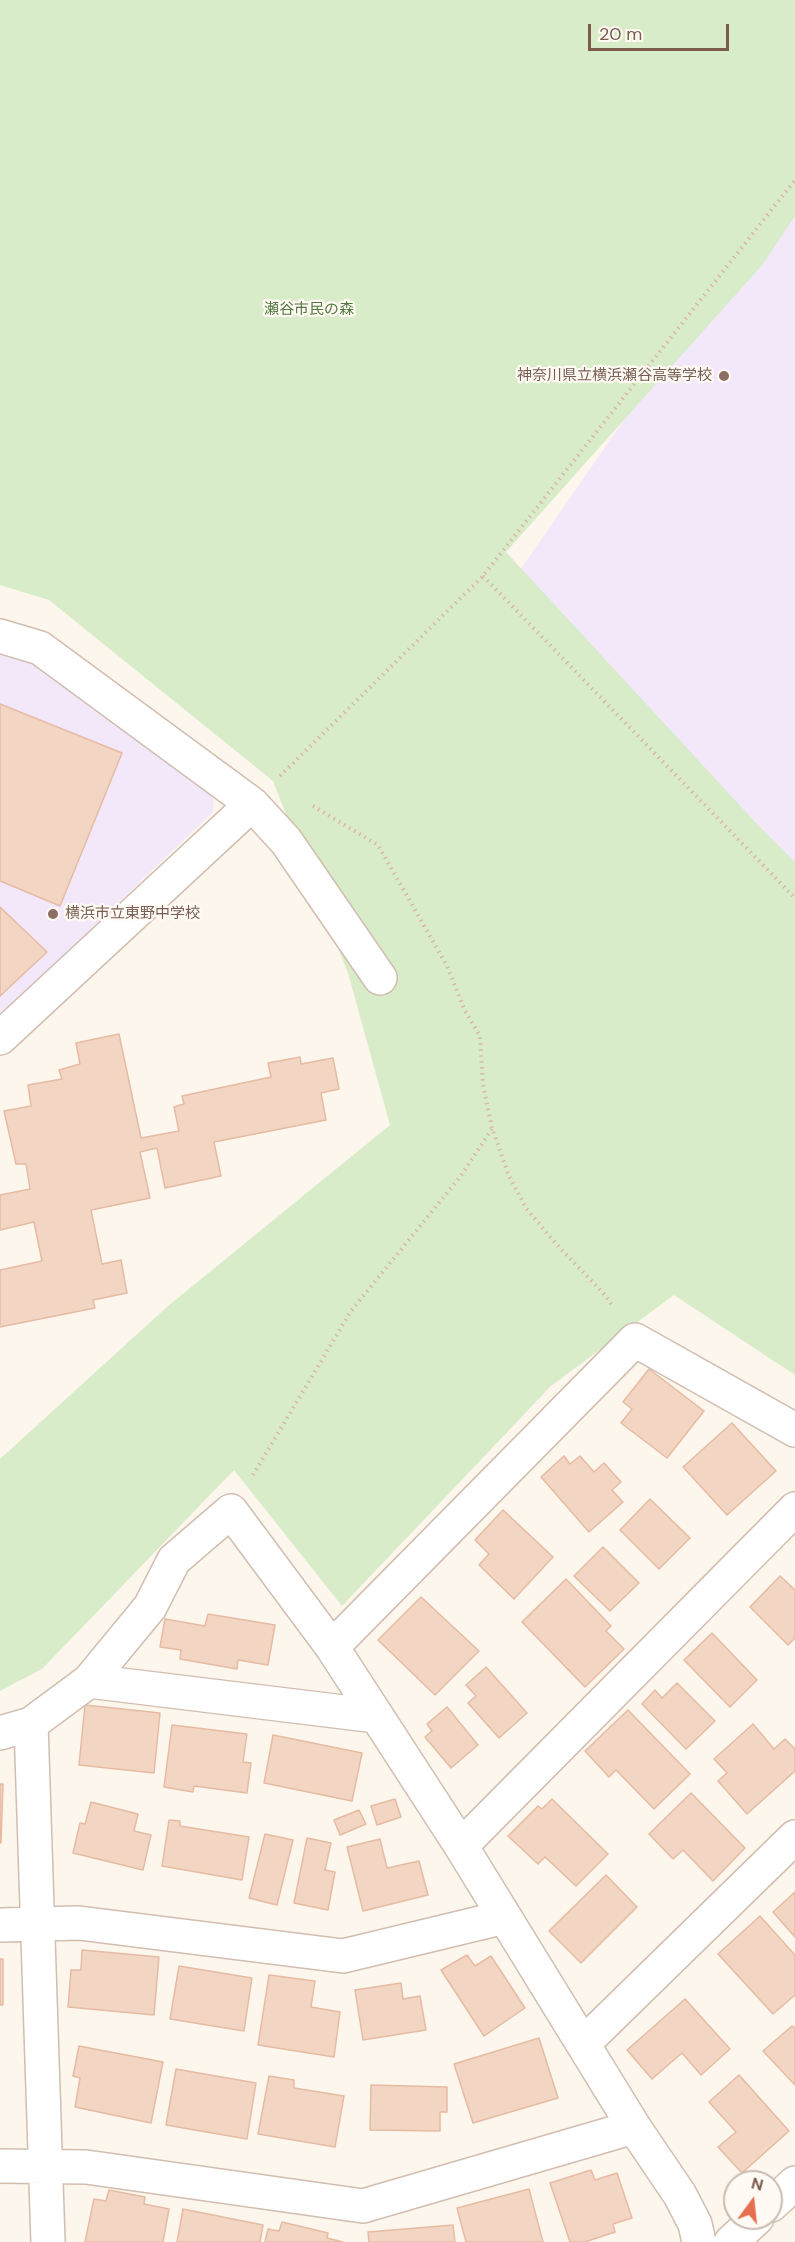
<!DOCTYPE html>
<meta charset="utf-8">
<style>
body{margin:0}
#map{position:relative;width:795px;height:2242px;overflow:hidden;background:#fdf6ec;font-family:"DM Sans",sans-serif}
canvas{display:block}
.north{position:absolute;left:723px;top:2170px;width:60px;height:60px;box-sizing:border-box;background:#fffaf3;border:2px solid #cabbb1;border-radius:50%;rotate:15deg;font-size:16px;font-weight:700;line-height:24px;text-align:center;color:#7a5c4d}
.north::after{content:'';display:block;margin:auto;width:21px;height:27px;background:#e76f51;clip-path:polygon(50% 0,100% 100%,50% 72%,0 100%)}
.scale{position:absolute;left:588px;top:24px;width:141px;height:27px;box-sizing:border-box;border:3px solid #7a5c4d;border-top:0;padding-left:8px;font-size:18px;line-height:21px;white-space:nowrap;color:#7a5c4d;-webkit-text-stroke:4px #fffaf3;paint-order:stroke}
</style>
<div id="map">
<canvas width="795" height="2242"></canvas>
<div class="north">N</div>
<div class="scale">20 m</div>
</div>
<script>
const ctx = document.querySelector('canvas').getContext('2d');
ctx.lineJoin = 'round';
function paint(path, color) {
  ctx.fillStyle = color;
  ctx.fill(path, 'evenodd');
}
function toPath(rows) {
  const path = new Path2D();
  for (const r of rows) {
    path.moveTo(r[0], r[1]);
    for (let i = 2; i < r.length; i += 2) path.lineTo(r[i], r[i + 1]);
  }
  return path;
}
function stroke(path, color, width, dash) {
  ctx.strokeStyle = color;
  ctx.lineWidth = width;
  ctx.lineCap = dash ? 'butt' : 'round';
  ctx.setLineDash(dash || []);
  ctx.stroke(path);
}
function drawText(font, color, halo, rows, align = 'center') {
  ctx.font = font + ' "DM Sans","Noto Sans JP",sans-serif';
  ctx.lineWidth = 4.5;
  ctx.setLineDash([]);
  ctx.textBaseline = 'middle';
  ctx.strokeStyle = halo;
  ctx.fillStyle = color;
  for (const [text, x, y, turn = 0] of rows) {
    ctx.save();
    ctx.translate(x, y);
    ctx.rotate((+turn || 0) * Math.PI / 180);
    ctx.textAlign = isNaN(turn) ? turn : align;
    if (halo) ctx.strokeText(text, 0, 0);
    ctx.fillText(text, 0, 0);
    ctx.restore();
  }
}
const education = toPath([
 [795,173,795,865,513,580],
 [0,654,54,671,214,789,213,812,0,1016]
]);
const green = toPath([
 [0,0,795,0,795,216,763,264,506,552,757,824,795,862,795,1375,674,1295,551,1386,342,1606,234,1470,42,1669,0,1691,0,1459,168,1306,390,1125,348,973,273,781,49,600,0,585]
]);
const building = toPath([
 [0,704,122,753,60,906,0,881,0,704],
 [0,907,47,952,0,996,0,907],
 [119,1034,141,1138,179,1131,174,1107,184,1104,182,1096,271,1077,268,1063,300,1057,301,1064,333,1058,339,1089,321,1093,326,1120,214,1142,221,1176,165,1188,157,1148,140,1152,150,1198,91,1210,102,1264,121,1260,127,1293,93,1300,95,1308,0,1327,0,1270,42,1261,34,1222,0,1230,0,1195,30,1189,26,1164,16,1164,4,1111,31,1106,28,1085,62,1079,59,1070,80,1064,76,1043,119,1034],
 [649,1369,704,1411,667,1458,621,1423,632,1409,623,1402,649,1369],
 [732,1423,776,1471,727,1515,683,1467,732,1423],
 [564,1456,570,1464,580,1456,594,1472,604,1463,621,1482,612,1490,623,1502,589,1532,541,1477,564,1456],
 [650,1499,690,1538,659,1569,620,1530,650,1499],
 [503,1510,553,1557,514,1599,479,1565,489,1554,475,1540,503,1510],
 [603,1547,639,1583,610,1611,574,1576,603,1547],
 [780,1576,795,1590,795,1638,788,1645,750,1607,780,1576],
 [566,1579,611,1626,606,1631,624,1649,585,1687,522,1622,566,1579],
 [421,1597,479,1651,435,1695,378,1640,421,1597],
 [208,1614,275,1625,268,1665,238,1660,237,1669,180,1659,181,1650,160,1647,165,1619,205,1626,208,1614],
 [712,1633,757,1680,730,1707,684,1660,712,1633],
 [486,1667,527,1713,499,1738,468,1703,476,1696,466,1685,486,1667],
 [677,1683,715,1721,686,1749,642,1704,655,1690,662,1698,677,1683],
 [85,1705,160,1713,154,1773,79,1765,85,1705],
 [447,1707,478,1745,451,1768,425,1737,432,1731,427,1724,447,1707],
 [628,1710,690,1774,654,1809,616,1770,609,1777,585,1751,628,1710],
 [753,1724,774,1749,785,1739,795,1749,795,1771,747,1814,718,1781,727,1773,714,1759,753,1724],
 [172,1725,247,1734,243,1762,251,1763,247,1793,194,1786,193,1792,164,1787,172,1725],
 [273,1735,362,1753,352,1801,264,1783,273,1735],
 [0,1784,3,1784,1,1843,0,1843,0,1784],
 [691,1793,745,1848,713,1881,683,1850,673,1859,649,1834,691,1793],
 [395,1799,401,1817,377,1825,371,1806,395,1799],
 [552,1799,608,1854,576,1886,545,1857,538,1864,508,1836,538,1806,542,1809,552,1799],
 [91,1802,138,1814,134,1831,151,1835,143,1870,73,1853,80,1823,85,1824,91,1802],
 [359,1810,366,1824,340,1835,334,1820,359,1810],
 [169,1820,180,1821,180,1826,249,1837,242,1880,162,1866,169,1820],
 [265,1834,293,1840,277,1905,249,1898,265,1834],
 [307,1838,331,1843,325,1870,335,1872,328,1910,294,1903,307,1838],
 [380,1839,387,1868,419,1861,428,1895,363,1911,347,1847,380,1839],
 [606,1875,637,1907,581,1963,549,1931,606,1875],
 [795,1892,795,1937,773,1912,795,1892],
 [760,1916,795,1955,795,1995,773,2014,718,1954,760,1916],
 [82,1950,159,1957,154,2015,68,2007,71,1970,81,1970,82,1950],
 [467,1955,475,1966,491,1956,525,2008,484,2036,441,1970,467,1955],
 [0,1959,3,1959,3,2005,0,2005,0,1959],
 [179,1966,252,1978,244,2031,170,2019,179,1966],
 [269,1975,315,1981,311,2007,340,2012,334,2057,258,2045,269,1975],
 [401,1983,403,1999,420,1996,426,2030,363,2040,355,1990,401,1983],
 [685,1999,730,2049,701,2075,682,2053,652,2079,627,2050,685,1999],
 [792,2026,795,2028,795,2085,763,2051,792,2026],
 [539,2038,558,2098,473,2123,454,2064,539,2038],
 [79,2046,163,2062,151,2123,75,2107,80,2078,73,2076,79,2046],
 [176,2069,256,2083,247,2139,166,2125,176,2069],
 [739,2075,789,2131,742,2173,718,2147,736,2132,709,2102,739,2075],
 [269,2076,294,2080,294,2088,344,2096,335,2147,258,2134,269,2076],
 [371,2085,447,2087,447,2112,440,2112,440,2131,370,2130,371,2085],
 [591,2170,595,2180,617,2173,632,2218,613,2224,615,2232,585,2242,570,2242,550,2183,591,2170],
 [529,2189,543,2242,466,2242,457,2208,529,2189],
 [109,2190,145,2197,144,2204,169,2209,163,2242,85,2242,94,2199,106,2201,109,2190],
 [183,2209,263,2225,260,2242,177,2242,183,2209],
 [282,2222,328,2233,327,2238,343,2242,265,2242,268,2229,279,2231,282,2222],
 [453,2225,455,2242,369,2242,368,2232,453,2225]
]);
const path = toPath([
 [483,576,795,898],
 [280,776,483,576,795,180],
 [313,806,378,845,447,966,465,1011,480,1036,483,1085,492,1128,509,1176,526,1208,557,1245,605,1295,613,1307],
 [253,1475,351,1311,460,1177,492,1129]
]);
const minor = toPath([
 [0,636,40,648,252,804,286,841,380,978],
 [0,1038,252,804],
 [332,1647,635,1340,795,1430],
 [89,1681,376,1716],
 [31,1724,48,2242],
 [0,1733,31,1724,89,1681,150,1607,174,1560,231,1511,332,1647,461,1846,634,2127,680,2195,695,2224,699,2242],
 [461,1846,795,1509],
 [0,1925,79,1923,343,1956,505,1917],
 [584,2043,795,1837],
 [0,2166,86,2167,363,2206,634,2127],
 [771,2205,795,2183],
 [731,2242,757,2218]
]);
const markers = [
 [724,376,6,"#8d6e63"],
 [53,914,6,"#8d6e63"]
];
const parkNames = [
 ["瀬谷市民の森",309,310]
];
const educationNames = [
 ["神奈川県立横浜瀬谷高等学校",712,376],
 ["横浜市立東野中学校",65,914,"left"]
];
paint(education, '#f3e8fa');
paint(green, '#d8ecc9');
paint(building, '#f3d5c3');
stroke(building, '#e6bba3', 1.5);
stroke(minor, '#d1beb0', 36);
stroke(path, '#d9b8a5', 4, [1.5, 4.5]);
stroke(minor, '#fff', 33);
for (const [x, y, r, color] of markers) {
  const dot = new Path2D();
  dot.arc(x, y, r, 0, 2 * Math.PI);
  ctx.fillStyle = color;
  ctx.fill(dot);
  stroke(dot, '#fffaf3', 2);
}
drawText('15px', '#537a41', '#fffaf3', parkNames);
drawText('15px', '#785e54', '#fffaf3', educationNames, 'right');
</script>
